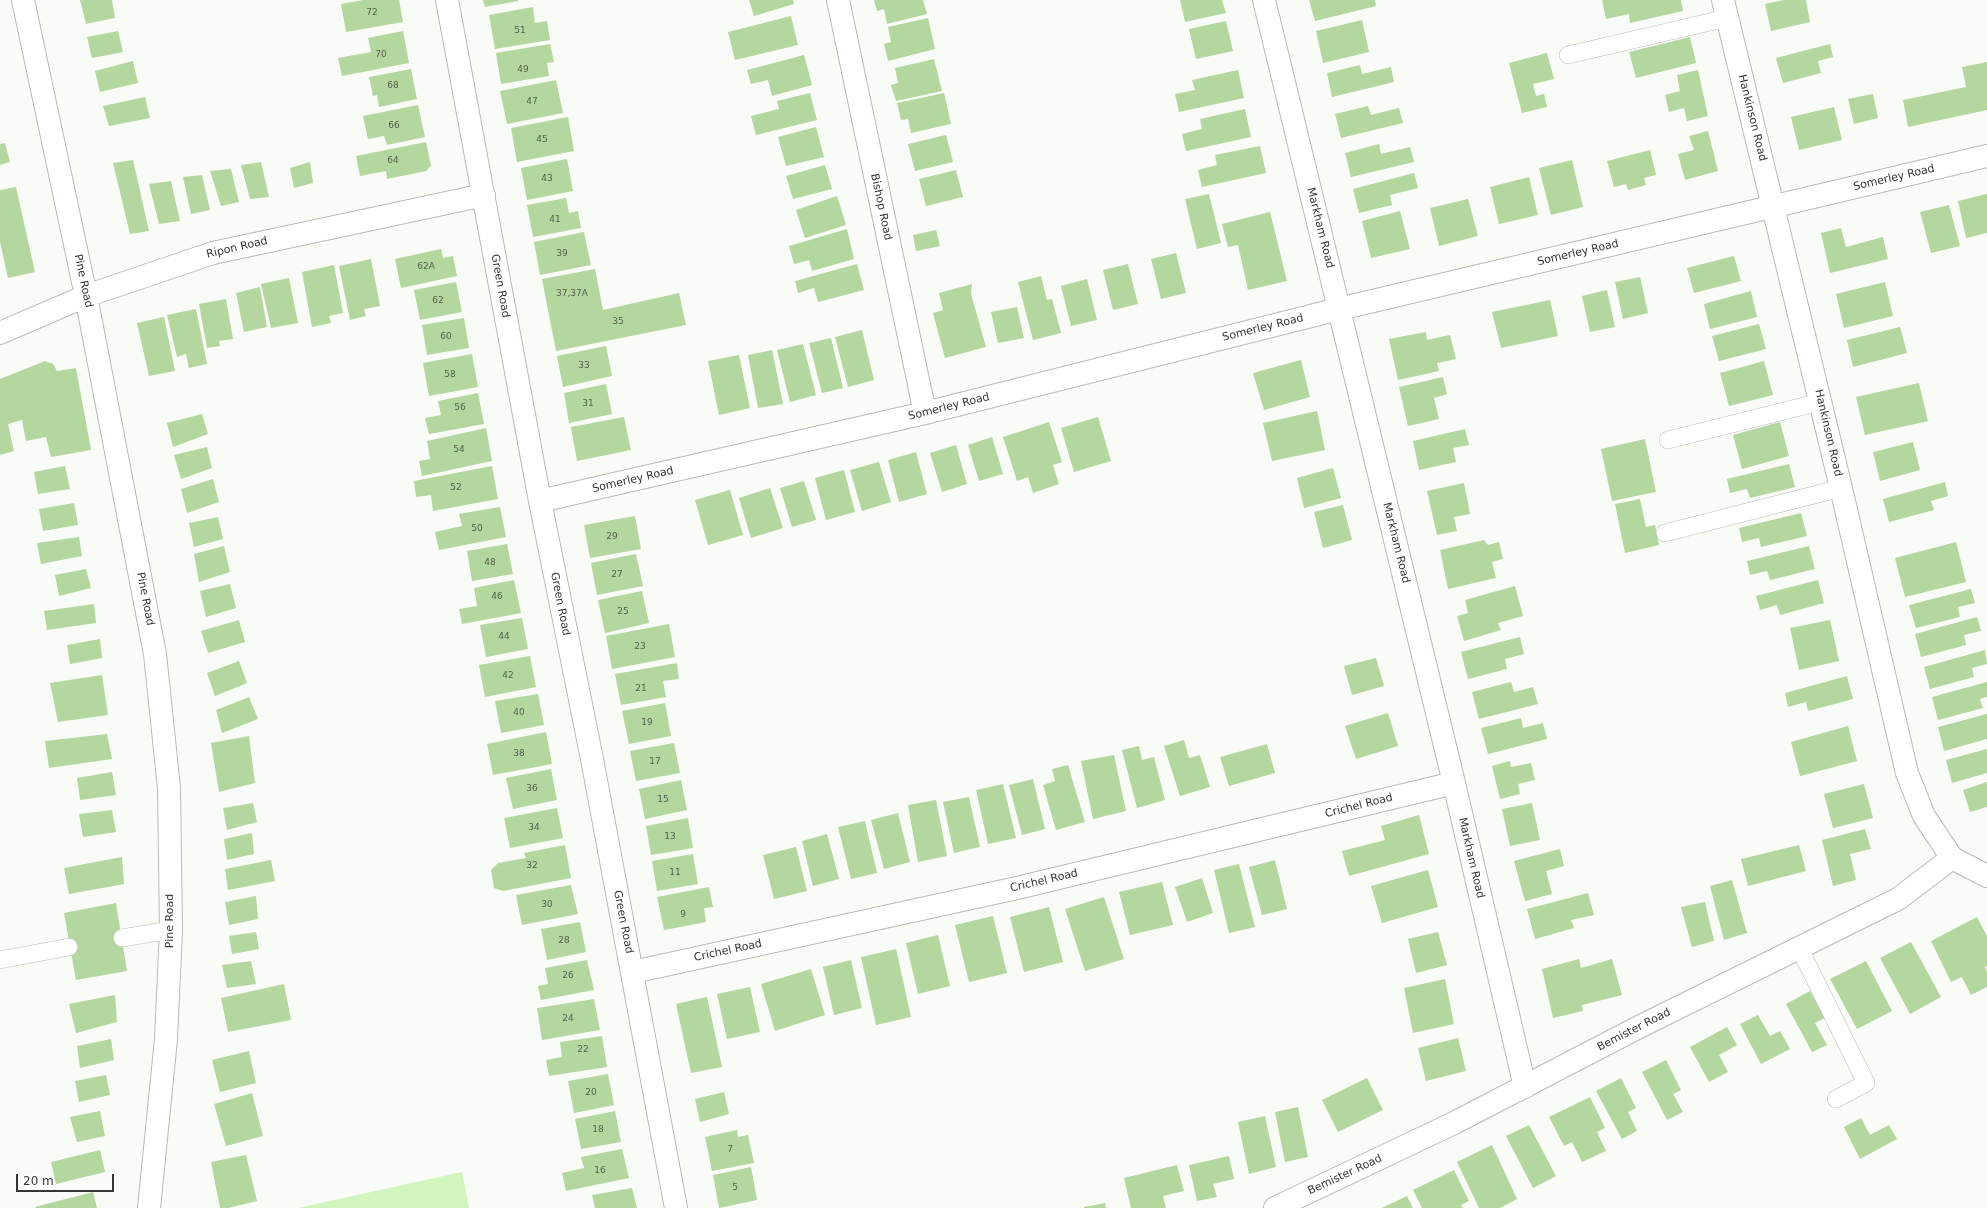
<!DOCTYPE html>
<style>
body{margin:0}
#map{position:relative;width:1987px;height:1208px;overflow:hidden;background:#f8fbf6;font-family:"DejaVu Sans",sans-serif}
canvas{display:block}
.scale{position:absolute;left:16px;top:1174px;width:98px;height:18px;box-sizing:border-box;border:2px solid #343534;border-top:0;padding-left:5px;font-size:12px;line-height:14px;white-space:nowrap;color:#343534;-webkit-text-stroke:3px #fff;paint-order:stroke}
</style>
<div id="map">
<canvas width="1987" height="1208"></canvas>
<div class="scale">20 m</div>
</div>
<script>
const ctx = document.querySelector('canvas').getContext('2d');
ctx.lineJoin = 'round';
function paint(path, color) {
  ctx.fillStyle = color;
  ctx.fill(path, 'evenodd');
}
function toPath(rows) {
  const path = new Path2D();
  for (const r of rows) {
    path.moveTo(r[0], r[1]);
    for (let i = 2; i < r.length; i += 2) path.lineTo(r[i], r[i + 1]);
  }
  return path;
}
function stroke(path, color, width, dash) {
  ctx.strokeStyle = color;
  ctx.lineWidth = width;
  ctx.lineCap = dash ? 'butt' : 'round';
  ctx.setLineDash(dash || []);
  ctx.stroke(path);
}
function drawText(font, color, halo, rows, align = 'center') {
  ctx.font = font + ' "DejaVu Sans",sans-serif';
  ctx.lineWidth = 3;
  ctx.setLineDash([]);
  ctx.textBaseline = 'middle';
  ctx.strokeStyle = halo;
  ctx.fillStyle = color;
  for (const [text, x, y, turn = 0] of rows) {
    ctx.save();
    ctx.translate(x, y);
    ctx.rotate((+turn || 0) * Math.PI / 180);
    ctx.textAlign = isNaN(turn) ? turn : align;
    if (halo) ctx.strokeText(text, 0, 0);
    ctx.fillText(text, 0, 0);
    ctx.restore();
  }
}
const green = toPath([
 [462,1172,469,1208,298,1208]
]);
const building = toPath([
 [80,0,112,0,115,18,86,24],
 [363,0,399,0,403,22,346,32,341,4],
 [483,0,518,0,518,1,485,7],
 [749,0,793,0,794,4,754,16],
 [874,0,923,0,927,14,887,24,884,9,877,11],
 [1180,0,1222,0,1226,13,1185,22],
 [1309,0,1375,0,1376,6,1315,21],
 [1602,0,1681,0,1683,11,1630,23,1629,14,1606,19],
 [1784,0,1806,0,1810,22,1771,31,1765,4],
 [533,7,535,23,547,21,550,40,495,49,489,15],
 [791,16,798,45,735,60,728,32],
 [928,18,935,49,888,61,884,44,891,42,888,27],
 [1362,20,1369,52,1323,63,1316,31],
 [1226,21,1233,51,1196,59,1189,29],
 [118,31,123,52,92,58,87,37],
 [403,31,409,63,342,76,338,58,371,52,368,38],
 [1690,37,1696,63,1636,78,1629,52],
 [550,44,554,62,547,63,549,76,501,84,496,53],
 [1830,44,1833,57,1818,61,1821,73,1783,83,1776,58],
 [1547,53,1554,79,1533,84,1536,96,1544,94,1547,107,1522,113,1509,63],
 [804,55,812,85,772,96,768,80,751,84,747,70],
 [934,59,942,91,896,101,891,85,898,83,895,68],
 [133,61,138,83,100,92,95,71],
 [1987,62,1987,110,1908,127,1903,100,1966,87,1962,67],
 [1360,65,1362,74,1391,67,1394,82,1332,97,1327,73],
 [411,69,417,99,379,107,377,95,373,96,369,77],
 [1238,70,1244,98,1179,112,1175,94,1195,90,1192,80],
 [1698,70,1708,116,1687,121,1684,108,1669,112,1665,95,1680,91,1677,75],
 [556,80,563,113,507,124,500,91],
 [810,93,817,120,756,135,751,116,779,109,777,101],
 [944,93,951,124,911,133,908,119,901,120,897,103],
 [1873,94,1878,118,1854,124,1848,99],
 [145,97,150,118,109,126,103,106],
 [418,105,425,137,387,145,384,136,368,139,363,116],
 [1368,106,1371,115,1399,108,1403,123,1341,138,1335,114],
 [1834,107,1842,140,1799,150,1791,117],
 [1245,109,1251,137,1186,151,1182,134,1202,129,1200,119],
 [568,117,574,151,517,162,511,128],
 [816,127,824,157,786,166,778,137],
 [1708,131,1718,171,1685,180,1678,154,1694,150,1689,136],
 [946,135,953,162,915,171,908,144],
 [426,142,431,166,426,171,387,179,386,171,360,176,356,156],
 [5,143,10,162,0,165,0,144],
 [1379,144,1381,154,1410,147,1414,162,1351,177,1345,153],
 [1260,146,1266,173,1202,187,1198,170,1217,165,1215,155],
 [1650,150,1656,175,1644,178,1646,185,1628,190,1626,184,1614,187,1607,161],
 [567,159,573,191,527,200,521,168],
 [133,160,149,231,130,234,113,163],
 [1572,160,1583,207,1551,215,1539,168],
 [261,162,269,197,250,199,241,165],
 [310,162,313,183,294,188,290,168],
 [825,165,832,189,793,199,786,176],
 [231,169,239,202,221,206,210,171],
 [956,170,963,197,926,206,919,179],
 [1414,173,1418,188,1390,195,1392,205,1359,213,1353,189],
 [202,175,210,210,191,214,183,177],
 [1529,177,1538,215,1499,224,1490,187],
 [171,181,180,221,159,224,149,184],
 [16,187,35,272,8,278,0,242,0,190],
 [1209,194,1221,243,1197,249,1185,199],
 [1987,194,1987,233,1966,238,1958,201],
 [837,196,846,225,805,238,796,210],
 [566,198,569,213,578,211,581,228,533,237,527,205],
 [1468,199,1478,236,1439,246,1430,208],
 [1949,205,1960,246,1931,253,1920,212],
 [1400,211,1410,249,1371,258,1362,221],
 [1270,212,1287,281,1248,290,1238,245,1228,247,1222,224],
 [1841,228,1846,247,1883,237,1888,259,1830,273,1821,233],
 [847,229,854,259,812,271,809,260,794,264,789,246],
 [936,230,940,246,916,251,913,235],
 [584,232,591,265,540,275,534,242],
 [441,249,443,258,453,256,457,276,401,288,395,259],
 [1176,253,1186,293,1161,299,1151,259],
 [1734,256,1741,281,1694,293,1687,268],
 [371,259,380,306,364,309,366,316,350,320,339,266],
 [857,264,864,290,818,302,814,288,798,293,795,281],
 [1128,264,1138,304,1113,310,1103,270],
 [334,265,343,313,329,316,331,323,312,327,302,272],
 [595,269,603,310,679,293,686,325,556,351,542,279],
 [1041,276,1047,300,1052,299,1061,333,1033,340,1018,282],
 [1640,277,1648,313,1623,319,1615,282],
 [289,278,298,323,271,328,261,284],
 [1087,279,1097,320,1071,326,1061,286],
 [456,282,462,312,420,320,414,290],
 [1885,282,1893,316,1844,328,1836,294],
 [972,284,971,294,986,347,945,358,933,313,943,310,939,293],
 [260,287,267,327,244,332,236,293],
 [1607,290,1615,327,1590,332,1582,296],
 [1751,291,1757,317,1710,329,1704,304],
 [226,299,233,339,219,341,220,346,207,348,199,304],
 [1550,300,1558,336,1501,348,1492,312],
 [1017,307,1024,338,998,343,991,312],
 [196,309,207,364,189,368,186,354,177,357,167,315],
 [164,317,175,371,149,376,137,323],
 [464,318,469,348,427,355,422,325],
 [1759,324,1766,349,1719,361,1712,336],
 [1900,327,1907,353,1853,367,1847,340],
 [862,330,874,380,848,387,835,337],
 [1426,332,1427,340,1450,335,1456,359,1437,363,1439,371,1398,380,1389,339],
 [831,338,843,388,822,393,809,343],
 [803,344,816,395,790,402,777,350],
 [606,346,612,376,563,387,557,356],
 [772,350,783,404,758,408,748,355],
 [472,354,478,387,429,396,423,363],
 [739,355,750,408,719,415,708,361],
 [1301,360,1310,397,1264,410,1253,373],
 [45,361,53,364,57,371,76,368,91,450,51,457,46,437,26,441,22,420,8,424,14,451,0,455,0,379],
 [1764,361,1773,395,1729,406,1720,373],
 [1443,377,1447,394,1434,398,1439,419,1408,426,1399,387],
 [1919,383,1928,421,1865,435,1856,397],
 [606,384,612,414,569,423,564,393],
 [478,393,484,424,429,434,425,418,441,415,438,401],
 [1317,411,1325,450,1272,461,1263,423],
 [202,414,208,434,173,447,167,423],
 [624,417,631,450,577,461,571,427],
 [1098,417,1111,461,1074,472,1061,428],
 [1049,422,1062,462,1053,465,1059,484,1033,493,1028,477,1017,481,1003,437],
 [1780,422,1789,456,1742,469,1733,435],
 [486,428,492,461,422,476,419,461,430,459,427,441],
 [1465,429,1469,445,1453,448,1456,462,1419,470,1413,441],
 [992,437,1003,474,979,481,968,445],
 [1645,439,1656,492,1612,501,1601,449],
 [1913,442,1920,470,1880,481,1873,452],
 [956,445,967,484,942,492,930,453],
 [207,447,212,468,181,479,174,455],
 [916,452,927,494,899,502,888,460],
 [879,462,891,502,862,511,850,470],
 [1789,464,1795,487,1750,498,1747,489,1730,493,1727,479],
 [65,466,70,489,38,494,34,472],
 [492,466,498,499,433,511,431,495,416,497,414,481],
 [1333,468,1341,498,1304,508,1297,478],
 [844,470,855,512,826,520,815,478],
 [213,479,219,502,187,513,181,489],
 [804,481,816,520,792,527,780,488],
 [1945,482,1948,496,1931,501,1934,510,1889,522,1883,499],
 [1464,483,1470,514,1454,517,1457,531,1437,535,1427,491],
 [770,488,783,528,751,538,739,498],
 [730,490,743,535,708,545,695,500],
 [1640,499,1646,527,1655,525,1659,545,1625,553,1615,504],
 [74,503,78,525,43,531,39,509],
 [1343,505,1352,540,1323,548,1314,512],
 [500,507,506,537,439,550,435,532,462,526,459,514],
 [1801,513,1807,536,1761,547,1759,538,1742,542,1739,528],
 [635,516,641,549,590,558,584,525],
 [218,517,223,539,194,547,189,523],
 [79,537,82,556,41,564,37,543],
 [1484,540,1488,545,1499,542,1503,559,1492,562,1496,578,1448,589,1440,550],
 [1956,542,1966,582,1905,597,1895,558],
 [507,544,513,574,472,581,467,551],
 [224,546,230,572,199,582,194,554],
 [1809,546,1815,569,1770,580,1767,571,1750,575,1747,561],
 [636,554,643,586,597,595,591,563],
 [86,569,91,588,59,596,55,575],
 [514,580,521,613,462,624,459,609,477,606,474,588],
 [1818,580,1824,603,1780,615,1777,605,1760,610,1756,596],
 [230,584,236,608,206,617,200,591],
 [1515,586,1523,616,1498,623,1501,630,1464,641,1457,616,1468,613,1465,600],
 [1971,589,1975,603,1958,607,1960,617,1916,628,1909,605],
 [642,591,649,623,605,633,598,600],
 [94,604,96,623,47,630,44,611],
 [1977,617,1981,631,1964,635,1966,645,1921,657,1915,634],
 [522,618,528,649,486,657,480,625],
 [239,620,245,642,208,653,201,631],
 [1830,620,1839,661,1799,670,1790,628],
 [669,624,675,657,612,669,606,636],
 [1520,637,1524,654,1505,659,1507,669,1468,679,1461,652],
 [100,639,102,658,70,664,67,645],
 [1985,650,1987,664,1972,668,1974,677,1930,689,1924,667],
 [530,656,536,687,485,697,479,665],
 [1376,658,1384,686,1352,695,1344,666],
 [239,661,247,683,215,696,207,673],
 [677,663,679,679,663,681,666,697,621,705,615,674],
 [102,675,108,715,58,722,50,683],
 [1847,676,1853,699,1808,711,1806,702,1788,707,1785,693],
 [1511,682,1514,692,1533,687,1538,704,1479,719,1472,692],
 [1987,682,1987,697,1980,699,1983,708,1938,720,1932,697],
 [538,694,544,725,501,733,495,701],
 [249,697,258,719,222,733,216,710],
 [665,703,671,736,629,744,622,711],
 [1388,713,1398,746,1356,759,1345,726],
 [1987,714,1987,739,1944,751,1938,727],
 [1521,718,1523,728,1543,723,1547,739,1488,754,1481,728],
 [1848,726,1857,761,1800,776,1791,742],
 [546,732,552,764,493,775,487,744],
 [107,734,112,759,49,768,45,741],
 [249,736,255,783,219,792,211,743],
 [1184,740,1189,758,1200,755,1210,787,1180,796,1164,746],
 [674,743,680,773,636,781,630,751],
 [1267,744,1275,773,1229,786,1220,757],
 [1139,746,1142,760,1154,757,1165,800,1137,808,1122,750],
 [1987,749,1987,773,1952,783,1946,760],
 [1114,755,1126,811,1093,819,1081,761],
 [1510,761,1511,767,1531,763,1535,780,1518,784,1520,794,1500,799,1492,766],
 [1068,765,1085,822,1056,830,1043,785,1055,781,1052,769],
 [551,769,557,800,513,809,506,778],
 [112,772,116,795,80,800,77,778],
 [1033,779,1045,829,1022,835,1009,785],
 [681,780,687,810,645,819,639,789],
 [1987,782,1987,807,1970,812,1963,790],
 [1003,784,1016,838,988,844,976,790],
 [1864,784,1873,818,1833,828,1824,794],
 [969,797,980,847,954,853,943,802],
 [936,800,947,856,918,862,908,805],
 [253,803,257,822,227,830,223,808],
 [1532,803,1540,840,1510,846,1502,809],
 [557,808,563,838,510,848,504,818],
 [112,810,116,832,83,837,79,814],
 [898,813,910,862,884,869,871,820],
 [1419,815,1429,854,1349,876,1342,851,1385,840,1381,826],
 [688,818,693,848,651,855,646,826],
 [865,821,877,873,851,879,838,827],
 [1865,829,1871,849,1850,854,1856,880,1833,886,1822,840],
 [252,833,254,854,227,860,224,839],
 [827,834,839,879,813,886,802,841],
 [565,845,571,878,503,891,494,888,491,870,498,863,526,858,524,853],
 [1799,845,1806,871,1748,886,1741,859],
 [796,847,807,891,774,899,763,855],
 [1560,849,1564,866,1546,871,1552,894,1525,901,1514,861],
 [693,854,698,884,657,891,652,861],
 [122,857,124,884,69,894,64,868],
 [271,860,275,881,228,890,225,869],
 [1275,860,1287,909,1262,915,1249,867],
 [1239,864,1255,927,1229,933,1214,870],
 [1428,870,1438,907,1382,923,1371,886],
 [1202,878,1213,913,1187,922,1175,887],
 [1732,880,1747,933,1724,940,1710,886],
 [1162,882,1173,925,1130,935,1119,892],
 [571,885,578,914,522,925,516,895],
 [709,887,713,907,704,908,706,922,664,930,657,897],
 [1588,893,1594,915,1571,920,1574,928,1535,939,1527,909],
 [256,896,258,919,229,925,225,902],
 [1104,897,1124,959,1085,971,1065,909],
 [1705,902,1714,941,1692,947,1681,907],
 [116,903,127,971,76,980,64,913],
 [1049,907,1063,962,1024,972,1010,917],
 [993,916,1007,973,969,982,955,925],
 [1977,917,1987,936,1987,966,1985,967,1987,972,1987,987,1971,995,1962,977,1951,982,1931,941],
 [580,922,586,952,547,960,541,929],
 [256,932,259,949,232,954,229,936],
 [1438,932,1447,965,1416,973,1408,939],
 [938,935,950,986,918,994,906,943],
 [1911,942,1941,997,1910,1014,1880,958],
 [896,949,911,1017,876,1025,861,957],
 [1579,959,1581,968,1612,959,1622,995,1582,1005,1583,1011,1553,1018,1542,969],
 [587,960,594,990,541,1000,538,986,548,984,545,968],
 [851,960,862,1008,834,1015,823,967],
 [251,961,256,984,227,988,222,965],
 [1866,961,1892,1011,1857,1029,1830,979],
 [811,969,825,1015,775,1031,761,984],
 [1445,979,1454,1024,1413,1033,1404,988],
 [284,984,291,1020,228,1032,221,998],
 [750,987,760,1032,727,1039,717,994],
 [1810,991,1825,1018,1815,1023,1827,1045,1812,1052,1786,1004],
 [115,995,117,1022,76,1033,69,1004],
 [707,997,722,1067,691,1073,676,1004],
 [594,999,600,1030,542,1040,537,1008],
 [1758,1015,1770,1036,1780,1031,1790,1049,1761,1064,1740,1024],
 [1727,1027,1737,1045,1719,1055,1728,1072,1709,1082,1690,1047],
 [602,1036,607,1067,549,1076,546,1060,562,1057,560,1042],
 [1458,1038,1466,1071,1426,1081,1418,1048],
 [111,1039,114,1060,80,1068,77,1046],
 [249,1051,256,1083,220,1092,212,1060],
 [1666,1060,1681,1090,1673,1094,1683,1112,1667,1120,1642,1072],
 [608,1074,614,1105,574,1113,568,1081],
 [106,1075,110,1095,79,1102,75,1081],
 [1367,1078,1383,1110,1338,1132,1322,1100],
 [1621,1078,1636,1108,1628,1112,1637,1131,1622,1139,1596,1091],
 [724,1092,729,1114,700,1122,695,1099],
 [252,1093,263,1136,226,1146,214,1104],
 [1590,1097,1605,1128,1597,1132,1606,1151,1582,1162,1572,1142,1564,1146,1549,1117],
 [1298,1107,1308,1157,1285,1162,1275,1112],
 [100,1111,105,1136,77,1142,70,1117],
 [615,1111,621,1142,581,1149,575,1119],
 [1265,1116,1276,1167,1249,1174,1238,1122],
 [1861,1118,1870,1135,1889,1125,1897,1139,1860,1159,1844,1127],
 [1529,1125,1556,1176,1533,1188,1506,1136],
 [737,1130,738,1137,748,1135,754,1163,712,1171,705,1137],
 [1492,1145,1517,1199,1500,1208,1479,1208,1457,1162],
 [622,1149,629,1178,566,1191,562,1173,584,1168,581,1157],
 [100,1150,105,1172,56,1184,51,1162],
 [246,1155,257,1201,228,1208,220,1208,211,1162],
 [1229,1156,1234,1179,1213,1184,1217,1197,1197,1201,1189,1165],
 [1177,1165,1184,1191,1163,1196,1166,1208,1131,1208,1124,1178],
 [751,1167,757,1200,719,1208,713,1175],
 [1454,1170,1469,1201,1461,1205,1463,1208,1422,1208,1413,1190],
 [632,1188,637,1208,595,1208,592,1195],
 [93,1192,97,1208,36,1208,35,1207],
 [1407,1196,1413,1208,1382,1208],
 [1105,1203,1106,1208,1084,1208,1084,1207]
]);
const lane = toPath([
 [1568,55,1727,18],
 [1668,440,1820,402],
 [1665,533,1841,488],
 [122,938,171,930],
 [1799,947,1866,1083,1836,1099],
 [0,960,69,947]
]);
const street = toPath([
 [23,0,86,296,155,654,169,788,171,930,166,1039,149,1208],
 [447,0,540,501,592,759,676,1208],
 [838,0,925,413],
 [1264,0,1454,783,1525,1087],
 [1723,0,1841,488,1907,773,1924,816,1952,858,1987,876],
 [0,333,86,296,213,253,484,195],
 [540,501,925,413,1339,309,1987,156],
 [633,972,1017,888,1454,783],
 [1275,1208,1454,1123,1641,1026,1898,899,1952,858]
]);
const numberNames = [
 ["72",372,13],
 ["51",520,31],
 ["70",381,55],
 ["49",523,70],
 ["68",393,86],
 ["47",532,102],
 ["66",394,126],
 ["45",542,140],
 ["64",393,161],
 ["43",547,179],
 ["41",555,220],
 ["39",562,254],
 ["62A",426,267],
 ["37,37A",572,294],
 ["62",438,301],
 ["35",618,322],
 ["60",446,337],
 ["33",584,366],
 ["58",450,375],
 ["31",588,404],
 ["56",460,408],
 ["54",459,450],
 ["52",456,488],
 ["50",477,529],
 ["29",612,537],
 ["48",490,563],
 ["27",617,575],
 ["46",497,597],
 ["25",623,612],
 ["44",504,637],
 ["23",640,647],
 ["42",508,676],
 ["21",641,689],
 ["40",519,713],
 ["19",647,723],
 ["38",519,754],
 ["17",655,762],
 ["36",532,789],
 ["15",663,800],
 ["34",534,828],
 ["13",670,837],
 ["32",532,866],
 ["11",675,873],
 ["30",547,905],
 ["9",683,915],
 ["28",564,941],
 ["26",568,976],
 ["24",568,1019],
 ["22",583,1050],
 ["20",591,1093],
 ["18",598,1130],
 ["7",730,1150],
 ["16",600,1171],
 ["5",735,1188]
];
const streetNames = [
 ["Hankinson Road",1752,118,76],
 ["Somerley Road",1894,178,-13],
 ["Bishop Road",881,207,78],
 ["Markham Road",1320,228,76],
 ["Ripon Road",237,248,-13],
 ["Somerley Road",1578,253,-13],
 ["Pine Road",83,281,78],
 ["Green Road",500,286,80],
 ["Somerley Road",1263,328,-14],
 ["Somerley Road",949,407,-14],
 ["Hankinson Road",1828,433,77],
 ["Somerley Road",633,480,-13],
 ["Markham Road",1396,543,76],
 ["Pine Road",145,599,79],
 ["Green Road",560,604,79],
 ["Crichel Road",1359,806,-14],
 ["Markham Road",1471,858,77],
 ["Crichel Road",1044,881,-13],
 ["Pine Road",170,921,-90],
 ["Green Road",623,922,79],
 ["Crichel Road",728,951,-12],
 ["Bemister Road",1634,1030,-27],
 ["Bemister Road",1345,1175,-25]
];
paint(green, '#d2f5be');
paint(building, '#b4d79f');
stroke(lane, '#b8bbb7', 18);
stroke(street, '#b8bbb7', 24);
stroke(lane, '#fff', 17);
stroke(street, '#fff', 22);
drawText('9px', '#545e4f', null, numberNames);
drawText('11px', '#343534', '#fff', streetNames);
</script>
